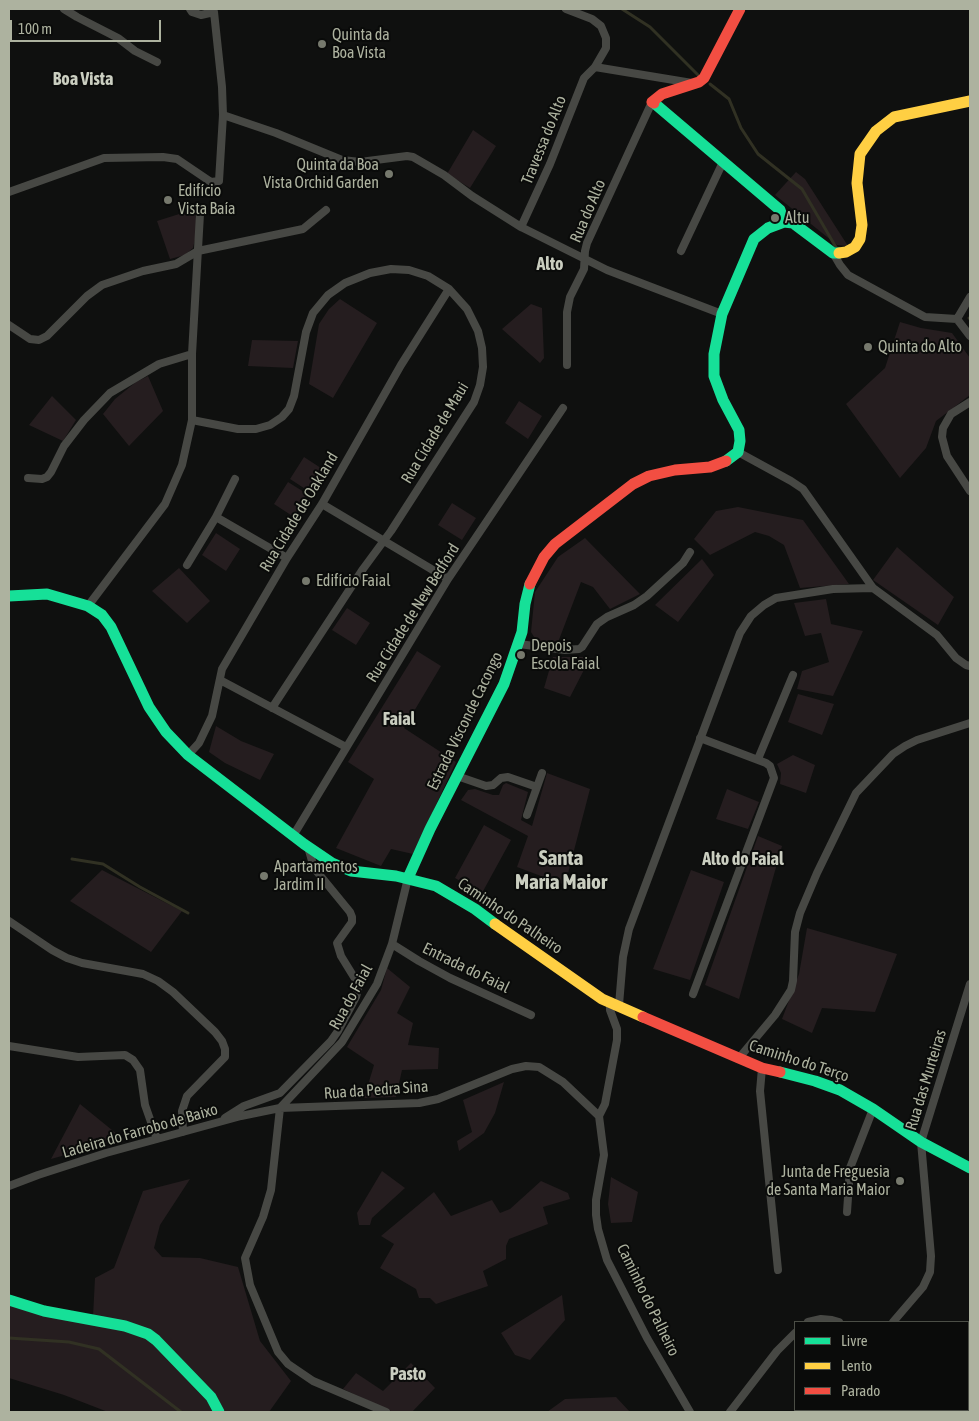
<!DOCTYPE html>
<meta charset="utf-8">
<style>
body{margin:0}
#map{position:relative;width:979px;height:1421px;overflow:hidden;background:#0f100f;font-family:"Asap Condensed",sans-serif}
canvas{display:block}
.frame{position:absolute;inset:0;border:10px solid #adb29f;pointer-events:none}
.legend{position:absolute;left:794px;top:1321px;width:175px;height:90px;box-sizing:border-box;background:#0a0b0a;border:1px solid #4b4e46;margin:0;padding:6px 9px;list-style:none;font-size:15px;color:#adb29f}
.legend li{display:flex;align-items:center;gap:10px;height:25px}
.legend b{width:25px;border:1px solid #4b4e46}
.scale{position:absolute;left:10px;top:20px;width:151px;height:22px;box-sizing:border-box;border:2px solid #adb29f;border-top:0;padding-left:6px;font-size:15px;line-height:18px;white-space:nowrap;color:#adb29f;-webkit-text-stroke:4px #0a0b0a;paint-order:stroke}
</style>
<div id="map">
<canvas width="979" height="1421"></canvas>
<div class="frame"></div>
<ul class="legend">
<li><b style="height:6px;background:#16e098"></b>Livre</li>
<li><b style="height:6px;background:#ffcf43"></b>Lento</li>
<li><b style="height:6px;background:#f24e42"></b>Parado</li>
</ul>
<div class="scale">100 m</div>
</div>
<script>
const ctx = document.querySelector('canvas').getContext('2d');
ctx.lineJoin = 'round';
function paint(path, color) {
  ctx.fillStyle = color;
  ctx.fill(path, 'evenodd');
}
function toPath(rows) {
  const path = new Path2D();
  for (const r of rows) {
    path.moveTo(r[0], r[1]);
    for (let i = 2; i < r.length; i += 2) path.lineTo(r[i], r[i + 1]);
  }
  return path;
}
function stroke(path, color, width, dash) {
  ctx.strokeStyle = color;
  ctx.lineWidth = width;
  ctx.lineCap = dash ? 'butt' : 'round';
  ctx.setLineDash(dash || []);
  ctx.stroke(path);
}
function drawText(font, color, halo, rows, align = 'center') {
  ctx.font = font + ' "Asap Condensed",sans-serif';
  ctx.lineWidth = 4;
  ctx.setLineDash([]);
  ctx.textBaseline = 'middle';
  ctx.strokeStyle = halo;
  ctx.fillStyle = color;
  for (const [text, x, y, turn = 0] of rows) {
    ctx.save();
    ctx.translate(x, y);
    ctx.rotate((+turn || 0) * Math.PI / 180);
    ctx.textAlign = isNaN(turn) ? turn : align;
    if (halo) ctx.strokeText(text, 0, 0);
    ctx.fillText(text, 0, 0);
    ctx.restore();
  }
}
const green = toPath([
 [473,130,496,146,470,188,447,174],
 [796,172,805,179,848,246,837,245,775,195],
 [195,209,197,231,193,248,185,255,170,259,157,221],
 [340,299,377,323,333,398,309,384,319,324,329,309],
 [531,304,542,308,544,358,540,363,502,329],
 [900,322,921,328,952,333,970,358,970,395,936,421,926,448,900,478,846,404,885,368],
 [252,340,298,341,293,368,248,366],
 [148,376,163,411,129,446,103,414,115,399,136,382],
 [52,396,76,420,63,441,29,425],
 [519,401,542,416,528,439,505,423],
 [304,457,327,472,313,494,290,479],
 [288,482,312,497,297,519,274,504],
 [452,503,476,518,462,540,438,525],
 [738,507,803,520,849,584,800,588,784,545,769,536,755,532,710,555,694,539,716,511],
 [216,533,240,549,226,571,202,555],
 [585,538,640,594,610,609,593,587,581,582,557,645,536,640,531,632,535,592,558,557],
 [897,547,954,597,938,625,873,580],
 [702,559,714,575,678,622,655,605],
 [179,568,210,601,187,623,152,591],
 [826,599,831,624,863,631,833,696,797,689,802,671,829,662,821,633,805,636,794,603],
 [347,608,370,623,356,645,332,630],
 [417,651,441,666,404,728,456,762,413,854,391,849,381,866,336,848,374,779,348,762],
 [553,657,583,657,585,662,586,666,570,697,544,688],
 [798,694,834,704,822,735,788,722],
 [216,726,241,741,274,754,260,780,225,763,209,752],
 [793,755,815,765,806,793,780,784,781,773,777,764],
 [547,773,590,789,565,885,517,867,528,836,461,800,468,790,475,789,493,795,499,795,503,785,506,783,528,792,521,820,532,826],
 [727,789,759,802,748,829,716,819],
 [484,825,511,840,482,893,455,878],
 [758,836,782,846,739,999,705,985],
 [102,870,182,911,151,952,70,901],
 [691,870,724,882,690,980,653,969],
 [807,928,897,954,875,1012,822,1008,812,1033,782,1019,799,974],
 [387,968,410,987,397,1013,413,1023,408,1045,439,1048,438,1069,402,1070,396,1097,364,1098,374,1065,347,1047,381,990],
 [504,1082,495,1113,484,1133,459,1151,457,1141,472,1132,463,1100],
 [80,1104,123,1139,51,1159],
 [382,1171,405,1188,372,1218,370,1225,359,1225,357,1213],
 [611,1177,638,1192,632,1222,611,1223,608,1204],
 [190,1179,160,1225,154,1248,162,1257,200,1258,238,1267,260,1341,291,1381,269,1412,108,1412,64,1395,9,1378,9,1300,93,1317,95,1278,114,1268,143,1191],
 [541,1181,568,1193,570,1199,543,1207,548,1224,509,1239,506,1246,506,1259,483,1271,488,1286,436,1304,430,1298,419,1298,416,1289,380,1268,394,1244,381,1236,434,1192,451,1216,492,1200,500,1213,510,1209],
 [562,1295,565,1320,530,1360,515,1355,501,1333],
 [411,1363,435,1388,412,1412,393,1412,343,1389,356,1373,383,1391],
 [616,1397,630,1412,547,1412,565,1399]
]);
const stream = toPath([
 [622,9,650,27,698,75],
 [710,84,729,99,741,128,758,154,802,189,837,249],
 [969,318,970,319],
 [72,859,103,864,140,887,188,913],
 [9,1338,69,1342,99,1349,181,1412]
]);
const street = toPath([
 [64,9,77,17,118,38,135,51,157,62],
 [595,67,692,83],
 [223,115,276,133,342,160,360,162,407,156,413,157,444,175,472,196,521,227,607,270,722,314],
 [9,192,104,158,163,157,177,159,211,182,219,181,223,115,222,87,214,12,201,15,192,12,190,9],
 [521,227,550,164,584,78,595,67,606,48,606,38,601,26,592,19,566,9],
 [681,251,723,162],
 [833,253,840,265,848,275,925,317,957,319,970,336],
 [957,319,970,297],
 [9,325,30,339,39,340,47,336,87,296,102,285,143,271,176,264,198,251,303,229,326,210],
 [567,365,567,312,570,297,584,269,585,251,587,243,652,102],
 [970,402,951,414,943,428,942,437,947,456,970,491],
 [192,420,238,429,256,429,270,425,282,417,289,409,294,396,306,332,313,313,328,295,345,283,370,273,391,269,409,270,428,276,449,289,467,309,478,331,482,348,483,367,480,385,474,402,391,531,363,569,272,708],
 [738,452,791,481,803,489,873,588,937,635,956,658,966,665,970,666],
 [28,478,42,479,47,477,51,472,64,446,84,420,110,393,159,364,192,354],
 [322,504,448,579],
 [216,517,235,479],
 [187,565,216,517,287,558],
 [88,606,165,504,182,465,192,420,192,354,200,214],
 [519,644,565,650,579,649,582,647,597,624,607,617,634,605,647,596,683,563,690,552],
 [220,680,346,747],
 [188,755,199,743,212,716,222,669,287,558,322,504,401,365,449,289],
 [758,759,793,675],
 [457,776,486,786,493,785,501,778,508,777,537,787],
 [527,815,542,773],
 [293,836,448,579,563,408],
 [9,921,52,950,67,958,82,963,143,974,158,981,173,992,215,1032,222,1041,225,1049,225,1057,187,1096,182,1111,183,1132],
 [392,944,419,961,450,978,531,1015],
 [693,994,774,778,770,766,766,763,700,738],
 [610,1001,610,1010,617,1029,617,1040,605,1104,599,1116,604,1155,596,1200,596,1215,598,1229,607,1260,647,1338,690,1412],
 [619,1005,623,957,629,929,740,633,751,616,764,605,776,598,833,589,873,588],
 [9,1046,78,1057,125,1055,133,1060,140,1070,145,1105,157,1139],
 [739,1058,775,1015,791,990,793,981,795,932,800,913,817,873,856,793,893,754,905,746,917,740,970,723],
 [762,1068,760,1091,778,1270],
 [280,1108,271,1190,263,1217,245,1258,250,1285,278,1352,288,1364,313,1381,386,1412],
 [280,1108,342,1042,377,984,392,944,408,878],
 [225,1118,244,1106,280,1093,331,1041,338,1031,356,997,358,989,357,982,341,956,337,943,352,922,352,917,350,912,314,868,308,847],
 [9,1186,38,1175,106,1153,241,1116,280,1108,419,1103,438,1099,512,1069,526,1066,539,1067,563,1082,599,1116],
 [847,1212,850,1168,873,1109],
 [808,1322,821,1319,832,1320,839,1322],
 [893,1322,923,1287,930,1272,931,1256,921,1142,970,984],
 [730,1412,777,1351,795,1333]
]);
const fast = toPath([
 [654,103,780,210,784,222],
 [726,461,738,452,740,441,739,430,723,400,714,376,714,354,722,314,754,239,768,228,784,222,793,223,833,253,839,253],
 [9,596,47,594,88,606,102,615,111,627,149,707,166,732,188,755,304,844,332,863,351,871,396,876,436,886,475,909,495,924],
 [408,878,430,829,504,684,522,632,525,604,530,584],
 [780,1072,815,1081,840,1090,873,1109,921,1142,970,1168],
 [9,1300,44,1311,125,1326,148,1334,156,1340,211,1397,219,1412]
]);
const slow = toPath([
 [839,253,846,252,855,247,860,239,862,225,857,183,860,154,876,131,894,117,970,101],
 [495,924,602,999,643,1017]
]);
const jam = toPath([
 [654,103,652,102,662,94,699,82,704,78,740,9],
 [530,584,544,557,555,544,633,484,649,476,675,470,710,467,726,461],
 [643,1017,762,1068,780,1072]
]);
const markers = [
 [322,44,5,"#76796d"],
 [389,174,5,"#76796d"],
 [168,200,5,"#76796d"],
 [775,218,5,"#76796d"],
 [868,347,5,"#76796d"],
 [306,581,5,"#76796d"],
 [521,655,5,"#76796d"],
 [264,876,5,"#76796d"],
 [900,1181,5,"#76796d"]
];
const poiNames = [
 ["Quinta da",332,35],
 ["Boa Vista",332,53],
 ["Quinta da Boa",379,165,"right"],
 ["Vista Orchid Garden",379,183,"right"],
 ["Edifício",178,191],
 ["Vista Baía",178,209],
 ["Altu",785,218],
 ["Quinta do Alto",878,347],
 ["Edifício Faial",316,581],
 ["Depois",531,646],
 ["Escola Faial",531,664],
 ["Apartamentos",274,867],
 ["Jardim II",274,885],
 ["Junta de Freguesia",890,1172,"right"],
 ["de Santa Maria Maior",890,1190,"right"]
];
const streetNames = [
 ["Travessa do Alto",544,140,-68],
 ["Rua do Alto",588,211,-67],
 ["Rua Cidade de Maui",435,433,-59],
 ["Rua Cidade de Oakland",299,512,-59],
 ["Rua Cidade de New Bedford",413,613,-58],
 ["Estrada Visconde Cacongo",465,721,-64],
 ["Caminho do Palheiro",510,916,34],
 ["Entrada do Faial",466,968,26],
 ["Rua do Faial",351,997,-61],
 ["Caminho do Terço",799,1061,18],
 ["Rua das Murteiras",926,1080,-73],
 ["Rua da Pedra Sina",376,1090,-4],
 ["Ladeira do Farrobo de Baixo",140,1131,-16],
 ["Caminho do Palheiro",648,1300,64]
];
const neighbourhoodNames = [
 ["Boa Vista",83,79],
 ["Alto",550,264],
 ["Faial",399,719],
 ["Alto do Faial",743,859],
 ["Pasto",408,1374]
];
const districtNames = [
 ["Santa",561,858],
 ["Maria Maior",561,882]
];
paint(green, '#251d1f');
stroke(stream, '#313123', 3);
stroke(street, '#474844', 8);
stroke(fast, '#16e098', 11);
stroke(slow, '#ffcf43', 11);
stroke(jam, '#f24e42', 11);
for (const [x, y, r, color] of markers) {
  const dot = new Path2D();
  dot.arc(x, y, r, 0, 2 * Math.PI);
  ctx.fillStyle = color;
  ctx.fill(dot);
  stroke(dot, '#0a0b0a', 2);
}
drawText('16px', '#adb29f', '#0a0b0a', poiNames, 'left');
drawText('16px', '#adb29f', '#0a0b0a', streetNames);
drawText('bold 18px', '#cacec0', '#0a0b0a', neighbourhoodNames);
drawText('bold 21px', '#cacec0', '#0a0b0a', districtNames);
</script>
